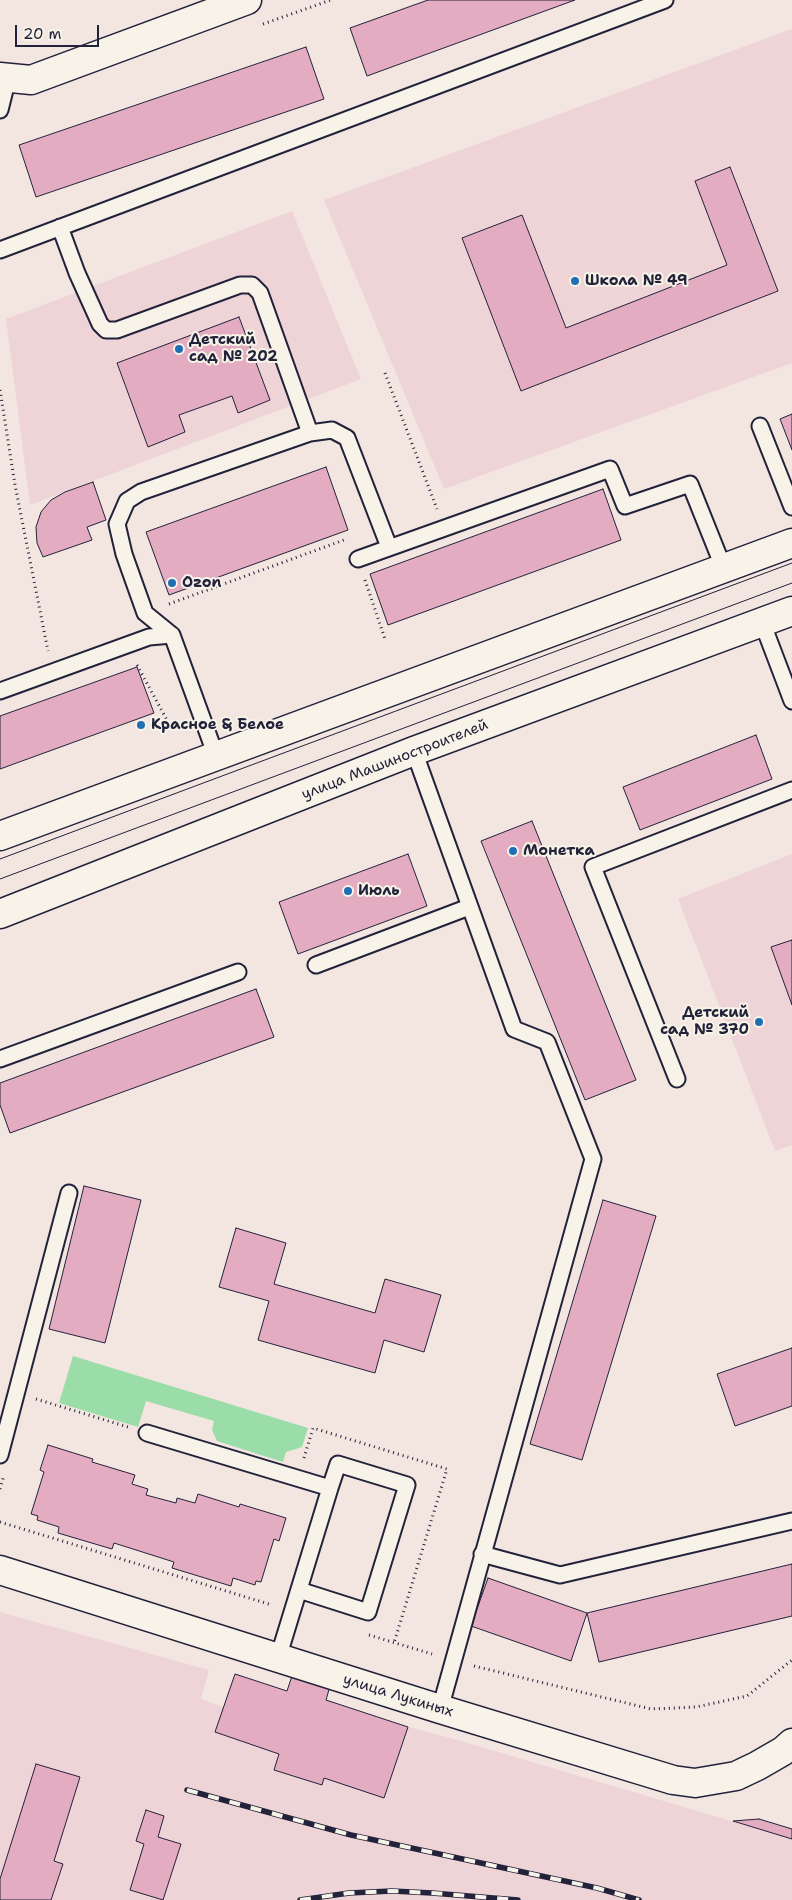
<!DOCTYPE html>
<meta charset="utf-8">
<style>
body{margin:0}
#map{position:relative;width:792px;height:1900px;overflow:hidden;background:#f3e5e0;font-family:"Shantell Sans",sans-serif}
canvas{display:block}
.scale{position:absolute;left:15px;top:25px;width:84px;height:22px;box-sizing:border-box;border:2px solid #22223b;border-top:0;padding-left:6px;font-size:15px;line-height:18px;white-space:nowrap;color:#22223b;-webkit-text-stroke:4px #f7f3e8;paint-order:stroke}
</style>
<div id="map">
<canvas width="792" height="1900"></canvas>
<div class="scale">20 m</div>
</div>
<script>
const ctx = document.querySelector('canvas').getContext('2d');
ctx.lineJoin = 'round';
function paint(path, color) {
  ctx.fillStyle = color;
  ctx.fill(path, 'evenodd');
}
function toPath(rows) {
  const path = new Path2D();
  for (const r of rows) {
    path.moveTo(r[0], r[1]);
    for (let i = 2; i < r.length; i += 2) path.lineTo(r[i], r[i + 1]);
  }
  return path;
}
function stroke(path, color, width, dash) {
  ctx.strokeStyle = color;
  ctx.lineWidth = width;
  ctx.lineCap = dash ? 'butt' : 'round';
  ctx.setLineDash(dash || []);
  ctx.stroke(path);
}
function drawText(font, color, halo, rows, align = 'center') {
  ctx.font = font + ' "Shantell Sans",sans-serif';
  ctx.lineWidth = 4;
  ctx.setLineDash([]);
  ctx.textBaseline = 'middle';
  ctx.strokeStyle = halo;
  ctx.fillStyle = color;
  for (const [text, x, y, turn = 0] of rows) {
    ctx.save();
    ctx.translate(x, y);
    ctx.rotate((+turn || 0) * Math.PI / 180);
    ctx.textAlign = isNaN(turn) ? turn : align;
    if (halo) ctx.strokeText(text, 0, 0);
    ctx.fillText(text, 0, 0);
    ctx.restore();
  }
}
const built = toPath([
 [792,29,792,363,444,489,324,200],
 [292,211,361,379,30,505,6,319],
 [792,854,792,1145,775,1151,678,899],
 [0,1612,209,1670,201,1699,223,1707,235,1674,287,1691,293,1673,330,1686,326,1700,408,1727,451,1738,792,1839,792,1900,0,1900]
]);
const green = toPath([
 [73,1356,308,1428,302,1447,286,1452,283,1462,217,1441,212,1430,214,1421,146,1401,138,1427,59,1403]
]);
const building = toPath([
 [428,0,575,0,367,76,350,28,428,0],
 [306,47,324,99,36,197,19,145,306,47],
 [730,167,778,291,521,391,462,238,522,215,566,328,727,265,695,181,730,167],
 [239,317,270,400,238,413,232,396,179,415,185,432,148,447,117,363,239,317],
 [792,414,792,450,780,419,792,414],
 [326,467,348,530,169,595,146,532,326,467],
 [93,482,106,520,87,527,92,540,43,557,37,543,36,527,41,512,51,500,65,492,93,482],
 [603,489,621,540,388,625,370,574,603,489],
 [137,667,154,713,0,769,0,716,137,667],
 [756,735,772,779,640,830,623,787,756,735],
 [532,821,636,1080,585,1100,481,841,532,821],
 [408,854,427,906,298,954,279,902,408,854],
 [792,940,792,1005,771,947,792,940],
 [256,989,274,1037,10,1133,0,1105,0,1083,256,989],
 [84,1186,141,1200,105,1343,49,1329,84,1186],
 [603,1200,656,1216,582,1460,530,1444,603,1200],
 [236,1228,286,1243,274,1284,375,1313,385,1279,441,1295,424,1352,384,1340,375,1373,258,1340,269,1301,219,1287,236,1228],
 [792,1348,792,1406,735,1426,717,1374,792,1348],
 [48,1445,93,1459,92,1462,135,1475,132,1484,148,1489,146,1495,176,1503,177,1498,195,1503,198,1494,239,1507,240,1504,286,1518,279,1541,274,1539,261,1582,256,1581,255,1585,233,1578,231,1586,172,1568,174,1562,114,1543,112,1549,58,1533,59,1527,37,1520,38,1516,31,1514,44,1472,40,1470,48,1445],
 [792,1564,792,1616,599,1662,587,1613,792,1564],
 [488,1578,587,1613,571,1661,471,1626,488,1578],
 [293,1673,330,1686,326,1700,408,1727,384,1798,324,1778,322,1785,274,1770,279,1754,215,1732,235,1674,287,1691,293,1673],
 [36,1764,80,1777,54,1861,63,1864,51,1900,0,1900,0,1879,36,1764],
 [146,1810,164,1816,158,1837,181,1844,163,1900,130,1890,144,1844,136,1841,146,1810],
 [759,1819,792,1829,792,1839,733,1821,759,1819]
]);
const path = toPath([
 [263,24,331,0],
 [385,373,437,509],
 [0,390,15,485,48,651],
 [365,580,385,639],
 [169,604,344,540],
 [137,665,168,722],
 [36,1399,128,1427],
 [304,1458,313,1428,447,1469,394,1643],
 [0,1489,4,1475],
 [0,1522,272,1605],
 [369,1635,432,1654],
 [474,1666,651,1709,696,1707,747,1696,792,1660]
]);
const lane = toPath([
 [0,110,8,78],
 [60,227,77,273,100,324,106,330,117,330,240,285,252,285,260,293,310,433],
 [0,250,665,0],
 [760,426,792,507],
 [358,559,610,469,625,506,690,484,724,569],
 [762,622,792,701],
 [172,635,145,613,124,554,117,524,127,501,141,492,310,433,332,430,347,438,389,547],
 [0,691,149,637,172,635,216,756],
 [414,751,514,1029,547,1042,593,1159,440,1709],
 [316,965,469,907],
 [0,1059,238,972],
 [677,1079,593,867,792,790],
 [147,1433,330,1488,278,1658],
 [0,1455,69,1193],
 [482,1554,560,1575,792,1521],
 [299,1590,368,1612,407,1485,338,1464,330,1488]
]);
const street = toPath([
 [0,1570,440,1709,673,1780,695,1783,736,1776,757,1766,783,1751,792,1743]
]);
const secondary = toPath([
 [0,77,31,80,247,0],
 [0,836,792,543],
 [0,914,414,751,792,611]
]);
const tram = toPath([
 [0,859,792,563],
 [0,879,792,583]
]);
const rail = toPath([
 [187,1790,351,1835,597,1888,639,1900],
 [300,1900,349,1893,392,1891,432,1893,518,1900]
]);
const markers = [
 [575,281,5,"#1f6fb2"],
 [179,349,5,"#1f6fb2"],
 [172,583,5,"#1f6fb2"],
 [141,725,5,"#1f6fb2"],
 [513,851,5,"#1f6fb2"],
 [348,891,5,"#1f6fb2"],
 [759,1022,5,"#1f6fb2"]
];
const poiNames = [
 ["Школа № 49",585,281],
 ["Детский",189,340],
 ["сад № 202",189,357],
 ["Ozon",182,583],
 ["Красное & Белое",151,725],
 ["Монетка",523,851],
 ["Июль",358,891],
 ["Детский",749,1013,"right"],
 ["сад № 370",749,1030,"right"]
];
const streetNames = [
 ["улица Машиностроителей",395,760,-21],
 ["улица Лукиных",398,1696,17]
];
paint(built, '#eed4d7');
paint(green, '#9bdda8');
paint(building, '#e3acc1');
stroke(building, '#22223b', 1);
stroke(lane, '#22223b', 19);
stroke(street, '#22223b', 31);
stroke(secondary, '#22223b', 31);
stroke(path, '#22223b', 3, [1, 4]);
stroke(lane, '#f7f3e8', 15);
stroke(street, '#f7f3e8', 28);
stroke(secondary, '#f7f3e8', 28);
stroke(tram, '#22223b', 1);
stroke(rail, '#22223b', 5.5);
stroke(rail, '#f7f3e8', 4, [11]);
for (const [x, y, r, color] of markers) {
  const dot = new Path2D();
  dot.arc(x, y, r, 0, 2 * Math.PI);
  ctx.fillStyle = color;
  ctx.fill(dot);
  stroke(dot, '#f7f3e8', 2);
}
drawText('bold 15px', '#22223b', '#f7f3e8', poiNames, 'left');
drawText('15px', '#22223b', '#f7f3e8', streetNames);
</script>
